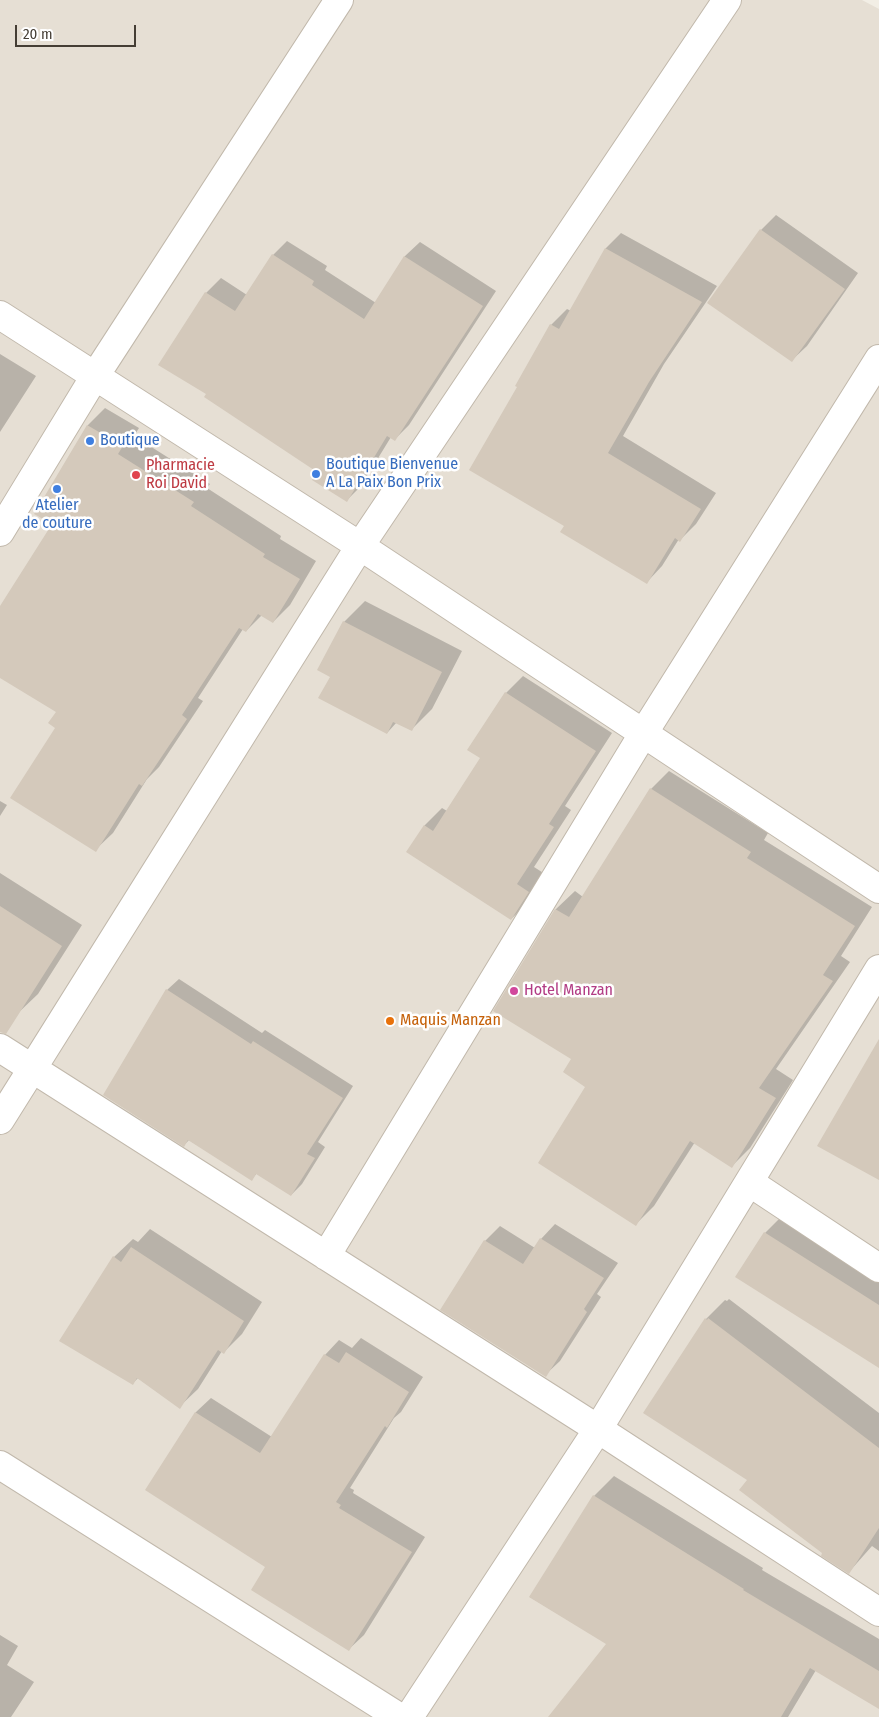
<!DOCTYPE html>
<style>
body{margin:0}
#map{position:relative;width:879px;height:1717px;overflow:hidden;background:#f2eee5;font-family:"Fira Sans Condensed",sans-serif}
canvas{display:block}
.scale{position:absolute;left:15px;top:25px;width:121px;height:22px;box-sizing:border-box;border:2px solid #453e35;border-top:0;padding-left:6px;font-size:15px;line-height:18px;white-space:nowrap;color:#453e35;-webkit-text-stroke:4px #fff;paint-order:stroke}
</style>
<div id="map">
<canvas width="879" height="1717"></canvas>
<div class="scale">20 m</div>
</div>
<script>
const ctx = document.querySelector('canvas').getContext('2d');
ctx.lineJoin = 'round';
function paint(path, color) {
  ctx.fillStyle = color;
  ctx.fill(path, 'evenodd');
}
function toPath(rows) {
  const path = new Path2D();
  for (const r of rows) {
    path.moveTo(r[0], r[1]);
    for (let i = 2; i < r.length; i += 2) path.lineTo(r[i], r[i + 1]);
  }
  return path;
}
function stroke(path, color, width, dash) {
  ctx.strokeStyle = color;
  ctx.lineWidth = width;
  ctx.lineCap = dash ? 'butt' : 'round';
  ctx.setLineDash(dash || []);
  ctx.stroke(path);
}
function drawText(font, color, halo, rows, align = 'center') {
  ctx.font = font + ' "Fira Sans Condensed",sans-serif';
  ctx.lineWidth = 5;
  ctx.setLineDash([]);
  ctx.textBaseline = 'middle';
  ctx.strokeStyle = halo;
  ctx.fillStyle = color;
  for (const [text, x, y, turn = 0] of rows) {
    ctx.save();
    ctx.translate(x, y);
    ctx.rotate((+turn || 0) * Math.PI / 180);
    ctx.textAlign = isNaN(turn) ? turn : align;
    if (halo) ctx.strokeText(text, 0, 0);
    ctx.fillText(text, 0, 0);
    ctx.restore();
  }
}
const residential = toPath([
 [0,0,862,0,879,9,879,1717,0,1717]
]);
const shadow = toPath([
 [776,215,858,273,807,346,792,360,761,230],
 [621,233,717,286,664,364,623,436,716,493,696,524,680,540,679,539,662,566,647,582,565,526,519,387,551,325,567,309,571,311,606,248],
 [287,241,327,266,325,270,376,303,405,256,420,242,496,291,409,425,395,439,391,437,361,486,347,500,319,472,208,394,160,364,206,293,221,278,247,295,273,255],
 [0,354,36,376,0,432],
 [105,408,139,428,134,436,210,484,207,488,281,536,280,539,316,561,290,605,273,622,262,615,246,631,243,629,198,698,203,701,159,767,147,779,113,833,95,850,57,728,58,711,0,676,0,609,53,524,36,514,88,425],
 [365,601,462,651,432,709,411,730,397,722,387,733,332,676,344,622],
 [523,676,612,733,565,806,571,810,534,867,545,874,529,902,511,919,408,852,425,825,442,808,447,811,482,758,506,693],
 [669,771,768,833,764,840,872,907,841,956,850,962,776,1069,793,1080,750,1148,732,1166,695,1142,654,1206,636,1224,587,1086,573,1059,495,1010,556,909,575,891,583,897,651,789],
 [0,801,7,805,0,816],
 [0,873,82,925,38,994,17,1014,0,1003],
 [179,979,262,1033,265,1030,353,1086,318,1142,325,1147,302,1184,291,1195,257,1173,252,1179,189,1140,184,1145,167,990],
 [786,1212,879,1271,879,1356,765,1233],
 [555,1224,618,1263,597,1294,601,1297,560,1361,545,1375,485,1241,500,1226,535,1248,541,1239],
 [150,1229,262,1302,242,1334,224,1352,222,1351,198,1389,179,1407,138,1378,132,1384,114,1257,133,1239,138,1242],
 [729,1299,879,1413,879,1551,872,1546,849,1572,824,1553,749,1480,706,1319,725,1300,727,1301],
 [361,1338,423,1377,401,1412,394,1418,350,1488,354,1490,353,1493,425,1537,364,1635,349,1649,267,1566,147,1490,196,1412,211,1398,272,1437,325,1355,339,1340,352,1348],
 [614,1476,763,1568,762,1570,879,1639,879,1704,816,1670,788,1717,549,1717,608,1644,530,1597,594,1496],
 [0,1635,18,1646,7,1665,34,1682,11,1717,0,1717]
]);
const building = toPath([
 [760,229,845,289,792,362,707,303],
 [605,248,702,302,649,382,608,453,701,509,680,542,675,538,647,584,560,532,564,526,469,470,517,387,515,386,550,324,559,329],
 [272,254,314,281,312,285,364,319,404,256,483,306,395,441,387,436,347,502,312,480,317,472,204,397,206,394,158,365,205,292,235,311],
 [87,425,123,446,118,454,194,502,191,506,265,554,263,557,300,579,273,623,258,614,246,632,239,628,182,715,187,719,142,786,139,784,96,852,10,798,55,728,48,723,56,712,0,678,0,606,52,524,34,514],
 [343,621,442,672,412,731,393,722,387,734,318,698,330,677,317,670],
 [505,692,596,751,549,824,554,827,517,884,529,892,511,920,406,852,424,825,433,831,480,758,467,750],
 [650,788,751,852,747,858,855,926,823,975,833,981,759,1088,776,1098,732,1168,690,1141,636,1226,538,1163,585,1087,563,1072,571,1059,493,1011,555,909,569,917],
 [0,906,62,946,6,1034,0,1032],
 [166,989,251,1044,253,1041,343,1098,307,1154,315,1158,291,1196,256,1174,252,1181,188,1140,184,1147,103,1095],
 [879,1039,879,1180,817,1146],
 [764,1232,879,1305,879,1368,735,1277],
 [540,1238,604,1278,584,1309,587,1312,546,1377,440,1310,484,1240,523,1264],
 [131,1247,244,1321,224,1354,218,1350,180,1409,137,1378,133,1385,59,1341,113,1256,121,1262],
 [705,1318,707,1320,708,1318,879,1448,879,1528,849,1574,821,1556,822,1553,739,1490,747,1480,643,1413],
 [346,1352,409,1392,387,1428,385,1426,336,1502,341,1505,339,1508,412,1552,349,1651,251,1590,265,1567,145,1490,195,1412,260,1453,324,1354,339,1363],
 [593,1495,744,1589,743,1590,879,1671,879,1709,810,1668,781,1717,548,1717,606,1644,529,1597]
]);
const minor = toPath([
 [0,315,360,546,879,889],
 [0,532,95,376,339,0],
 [0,1048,598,1429,879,1612],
 [0,1120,360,546,727,0],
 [749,1182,879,1268],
 [326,1256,643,734,879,359],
 [0,1465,399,1717],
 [409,1717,598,1429,879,969]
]);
const markers = [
 [90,441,5,"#3f7fe0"],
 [316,474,5,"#3f7fe0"],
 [136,475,5,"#e0444e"],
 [57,489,5,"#3f7fe0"],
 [514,991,5,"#d1479c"],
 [390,1021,5,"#e8710a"]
];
const shopNames = [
 ["Boutique",100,441],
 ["Boutique Bienvenue",326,465],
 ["A La Paix Bon Prix",326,483],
 ["Atelier",57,506,"center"],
 ["de couture",57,524,"center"]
];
const healthNames = [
 ["Pharmacie",146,466],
 ["Roi David",146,484]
];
const hotelNames = [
 ["Hotel Manzan",524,991]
];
const foodNames = [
 ["Maquis Manzan",400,1021]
];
paint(residential, '#e6dfd4');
paint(shadow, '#0003');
paint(building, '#d4c9bb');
stroke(minor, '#c1b8ab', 30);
stroke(minor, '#fff', 28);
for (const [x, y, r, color] of markers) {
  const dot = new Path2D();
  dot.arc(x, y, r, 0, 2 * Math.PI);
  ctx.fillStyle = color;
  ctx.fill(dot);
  stroke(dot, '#fff', 2);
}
drawText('16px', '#366cbe', '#fff', shopNames, 'left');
drawText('16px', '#be3a42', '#fff', healthNames, 'left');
drawText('16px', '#b23c85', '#fff', hotelNames, 'left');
drawText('16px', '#c56008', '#fff', foodNames, 'left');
</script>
